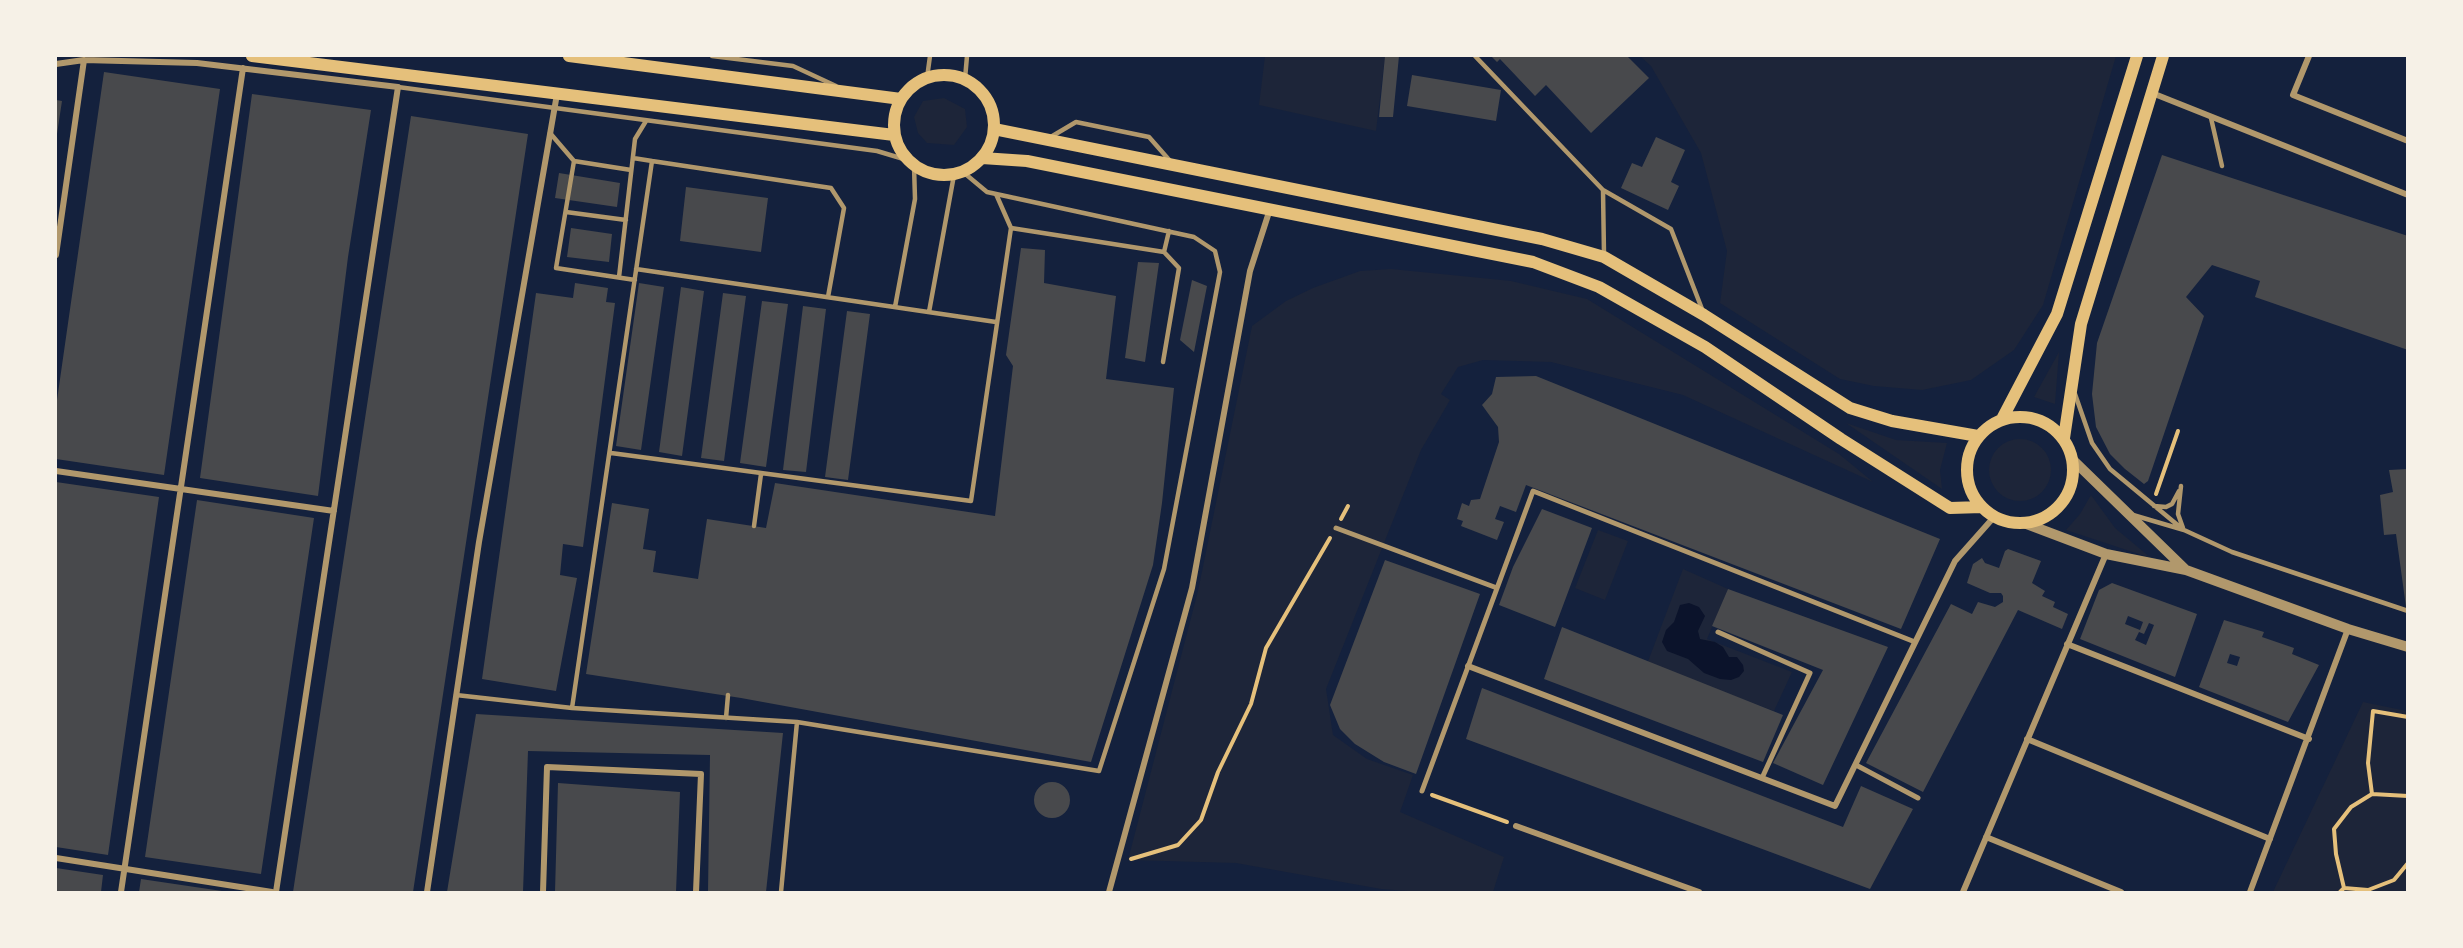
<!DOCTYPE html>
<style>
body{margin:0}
#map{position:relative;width:2463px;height:948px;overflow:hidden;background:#14213d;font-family:"Asap Condensed",sans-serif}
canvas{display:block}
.frame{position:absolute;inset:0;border:57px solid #f6f1e7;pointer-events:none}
</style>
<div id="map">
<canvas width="2463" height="948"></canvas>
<div class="frame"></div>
</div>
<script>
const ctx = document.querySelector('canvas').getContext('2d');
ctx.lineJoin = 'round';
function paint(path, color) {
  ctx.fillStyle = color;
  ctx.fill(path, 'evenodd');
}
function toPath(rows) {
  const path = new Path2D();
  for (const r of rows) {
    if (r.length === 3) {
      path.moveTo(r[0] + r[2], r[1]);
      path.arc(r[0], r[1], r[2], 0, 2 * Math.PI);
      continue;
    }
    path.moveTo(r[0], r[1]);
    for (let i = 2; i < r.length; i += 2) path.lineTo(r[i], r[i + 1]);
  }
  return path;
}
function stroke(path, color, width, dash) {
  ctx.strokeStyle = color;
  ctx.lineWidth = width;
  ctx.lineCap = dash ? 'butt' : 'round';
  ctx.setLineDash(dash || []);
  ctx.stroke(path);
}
const green = toPath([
 [1265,56,1385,56,1376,131,1259,105],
 [1640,56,2116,56,2043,305,2014,350,1971,380,1922,390,1874,386,1840,379,1720,303,1727,251,1701,153,1651,66],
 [944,98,965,109,967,127,954,145,927,143,918,133,914,117,923,101],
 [1391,269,1511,281,1587,299,1839,454,1873,482,1683,395,1551,362,1483,360,1458,367,1441,394,1450,400,1421,450,1326,689,1333,735,1367,759,1413,775,1400,812,1504,857,1493,892,1419,892,1381,889,1236,863,1128,860,1198,591,1252,326,1286,301,1313,288,1360,271],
 [2059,352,2055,404,2034,397],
 [1846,423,1896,440,1947,443,1940,470,1942,489],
 [2020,470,31],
 [2091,495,2115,528,2151,558,2066,530,2080,514],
 [1598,530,1628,541,1605,600,1575,588],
 [1683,569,1728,589,1707,639,1792,672,1774,711,1647,664],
 [2363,702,2407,711,2407,892,2273,892]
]);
const water = toPath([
 [1689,603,1699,607,1705,616,1698,631,1700,639,1715,642,1723,647,1729,657,1737,657,1743,665,1744,671,1739,677,1731,680,1720,679,1704,673,1688,659,1667,651,1662,642,1666,630,1674,622,1680,605]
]);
const building = toPath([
 [1385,56,1399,56,1393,117,1379,117],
 [1491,56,1627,56,1649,78,1591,133,1546,85,1535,96,1500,59,1497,62],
 [104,72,220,89,164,475,56,459,56,407],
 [1412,75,1501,90,1496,121,1407,106],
 [252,94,371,110,348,257,318,496,200,478],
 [56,100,62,101,57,134,56,134],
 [411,116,528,134,413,892,293,892],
 [1656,137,1685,150,1671,182,1679,186,1668,210,1621,188,1632,163,1642,167],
 [2162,155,2408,236,2408,350,2255,297,2260,281,2212,265,2186,297,2204,316,2148,481,2144,484,2125,469,2110,454,2096,427,2092,394,2097,343],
 [559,173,620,183,617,207,555,198],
 [686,187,768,198,761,252,680,241],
 [571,228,612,234,609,262,567,257],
 [1021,248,1045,250,1044,283,1116,296,1106,379,1174,388,1162,503,1153,565,1091,762,741,698,586,674,612,503,649,509,643,549,656,551,653,572,698,579,707,519,766,528,775,483,995,516,1013,366,1006,355],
 [1138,262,1159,263,1145,362,1125,358],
 [1192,280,1207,286,1194,352,1180,340],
 [575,283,608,288,606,302,615,303,583,547,563,544,560,575,577,578,556,691,482,679,536,293,573,298],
 [639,283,664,287,641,450,616,446],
 [681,287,704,291,682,456,659,452],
 [723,293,746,296,724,461,701,458],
 [762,301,788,304,766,467,740,463],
 [803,306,826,309,806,472,783,470],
 [847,311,870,314,848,480,825,477],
 [1536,376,1940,539,1901,629,1526,485,1516,512,1500,506,1495,519,1504,522,1497,540,1461,526,1463,521,1457,519,1462,503,1469,506,1471,500,1480,499,1499,442,1498,427,1482,405,1492,394,1496,377],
 [2408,469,2408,607,2406,607,2396,534,2384,535,2380,495,2393,492,2389,470],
 [56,482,159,497,108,855,56,847],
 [197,500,314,518,261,874,145,857],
 [1542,509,1592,528,1555,627,1499,605,1513,567],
 [2008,549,2041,561,2032,583,2045,591,2042,596,2055,602,2053,607,2068,614,2062,629,2018,610,1923,792,1866,763,1951,604,1972,614,1978,602,1995,607,2003,602,2003,596,2001,593,1990,593,1967,583,1973,564,1982,558,1985,563,1999,568,2005,551],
 [1385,560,1480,594,1416,774,1384,762,1355,744,1340,729,1330,705],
 [2112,583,2197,614,2175,677,2080,639,2099,590],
 [2128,616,2143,622,2140,630,2125,624],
 [2149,623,2154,625,2146,645,2135,640,2139,632,2144,634],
 [1728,589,1888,647,1823,785,1773,763,1823,670,1712,626],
 [2224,620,2264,632,2262,637,2294,648,2292,654,2319,665,2288,722,2199,687],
 [2230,654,2240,657,2237,666,2227,663],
 [1562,627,1783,715,1763,762,1544,679],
 [1482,688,1843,827,1861,786,1913,809,1870,889,1466,739],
 [476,714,783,733,766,892,708,892,710,755,528,751,523,892,447,892],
 [1052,800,18],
 [558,783,680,792,676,892,555,892],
 [56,868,103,875,101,892,56,892],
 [141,879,222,891,222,892,139,892]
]);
const path = toPath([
 [2156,494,2178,431],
 [1341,519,1348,506],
 [2372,794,2368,763,2373,711,2408,717],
 [1432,795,1507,822],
 [1131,859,1178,845,1201,820,1218,772,1251,704,1266,648,1330,538],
 [2344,888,2368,890,2394,880,2408,863],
 [2340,892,2344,888,2336,854,2334,829,2351,807,2372,794,2408,796]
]);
const service = toPath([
 [712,56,793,66,836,86],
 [1475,56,1603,190],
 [927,78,930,56],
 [965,79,967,56],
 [398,87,877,151,907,160],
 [2211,118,2222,166],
 [550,133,574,161,556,268,635,280],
 [1049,138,1076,122,1149,137,1171,162],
 [633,158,652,161],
 [574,161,631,170],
 [996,194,1011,228],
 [566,212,626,220],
 [1164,252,1169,231],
 [1604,255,1603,190,1671,229,1702,309],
 [636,269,996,322],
 [619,277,635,139,646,121],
 [895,307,915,199,914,166],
 [929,312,954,175],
 [2075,394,2092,443,2110,469,2180,527],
 [611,453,971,501,1011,228,1164,252,1179,268,1163,362],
 [2181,486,2178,514,2183,528],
 [2154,506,2166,507,2172,504,2179,491],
 [2133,515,2184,530,2232,552,2408,611],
 [754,526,761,474],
 [456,695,572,708,797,722,781,892],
 [572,708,652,161,831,188,844,208,828,297],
 [726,718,728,695],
 [797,722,1099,771,1164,569,1220,272,1215,251,1194,237,987,192,963,172]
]);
const pedestrian = toPath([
 [1336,528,1497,588],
 [1718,632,1810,673,1762,778],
 [1856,765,1918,798],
 [1422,791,1533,491,1915,642]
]);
const minor = toPath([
 [2309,56,2293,95,2408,141],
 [56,64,84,60,197,63,398,87,276,892],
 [2152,93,2408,195],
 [56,255,84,60],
 [56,471,334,511],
 [2067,644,2309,739],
 [1468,666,1835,806,1955,561,1994,517],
 [2027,739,2270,839],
 [1516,826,1699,892],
 [1986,837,2121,892],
 [56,858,272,892],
 [121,892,243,68],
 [427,892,479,542,557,94],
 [543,892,547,767,701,774,696,892],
 [1109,892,1192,588,1250,271,1270,209],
 [1963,892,2106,554],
 [2250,892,2348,629]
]);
const tertiary = toPath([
 [2074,461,2186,570],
 [2024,523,2106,554,2186,570,2348,629,2408,647]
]);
const secondary = toPath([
 [252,56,894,135],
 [569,56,901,99],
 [944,125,50],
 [994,129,1542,239,1604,257,1704,315,1850,408,1892,421,1978,436],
 [982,158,1027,161,1533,262,1599,287,1705,347,1841,439,1950,508,1982,507],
 [2020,470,53],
 [2002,419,2057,314,2137,56],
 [2064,438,2081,324,2163,56]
]);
paint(green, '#1d2539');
paint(water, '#0b132b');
paint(building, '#48494c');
stroke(path, '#e5c07b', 4);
stroke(service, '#b1986c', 4.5);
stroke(pedestrian, '#b1986c', 5);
stroke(minor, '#b1986c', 6);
stroke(tertiary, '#b1986c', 10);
stroke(secondary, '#e5c07b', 12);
</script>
